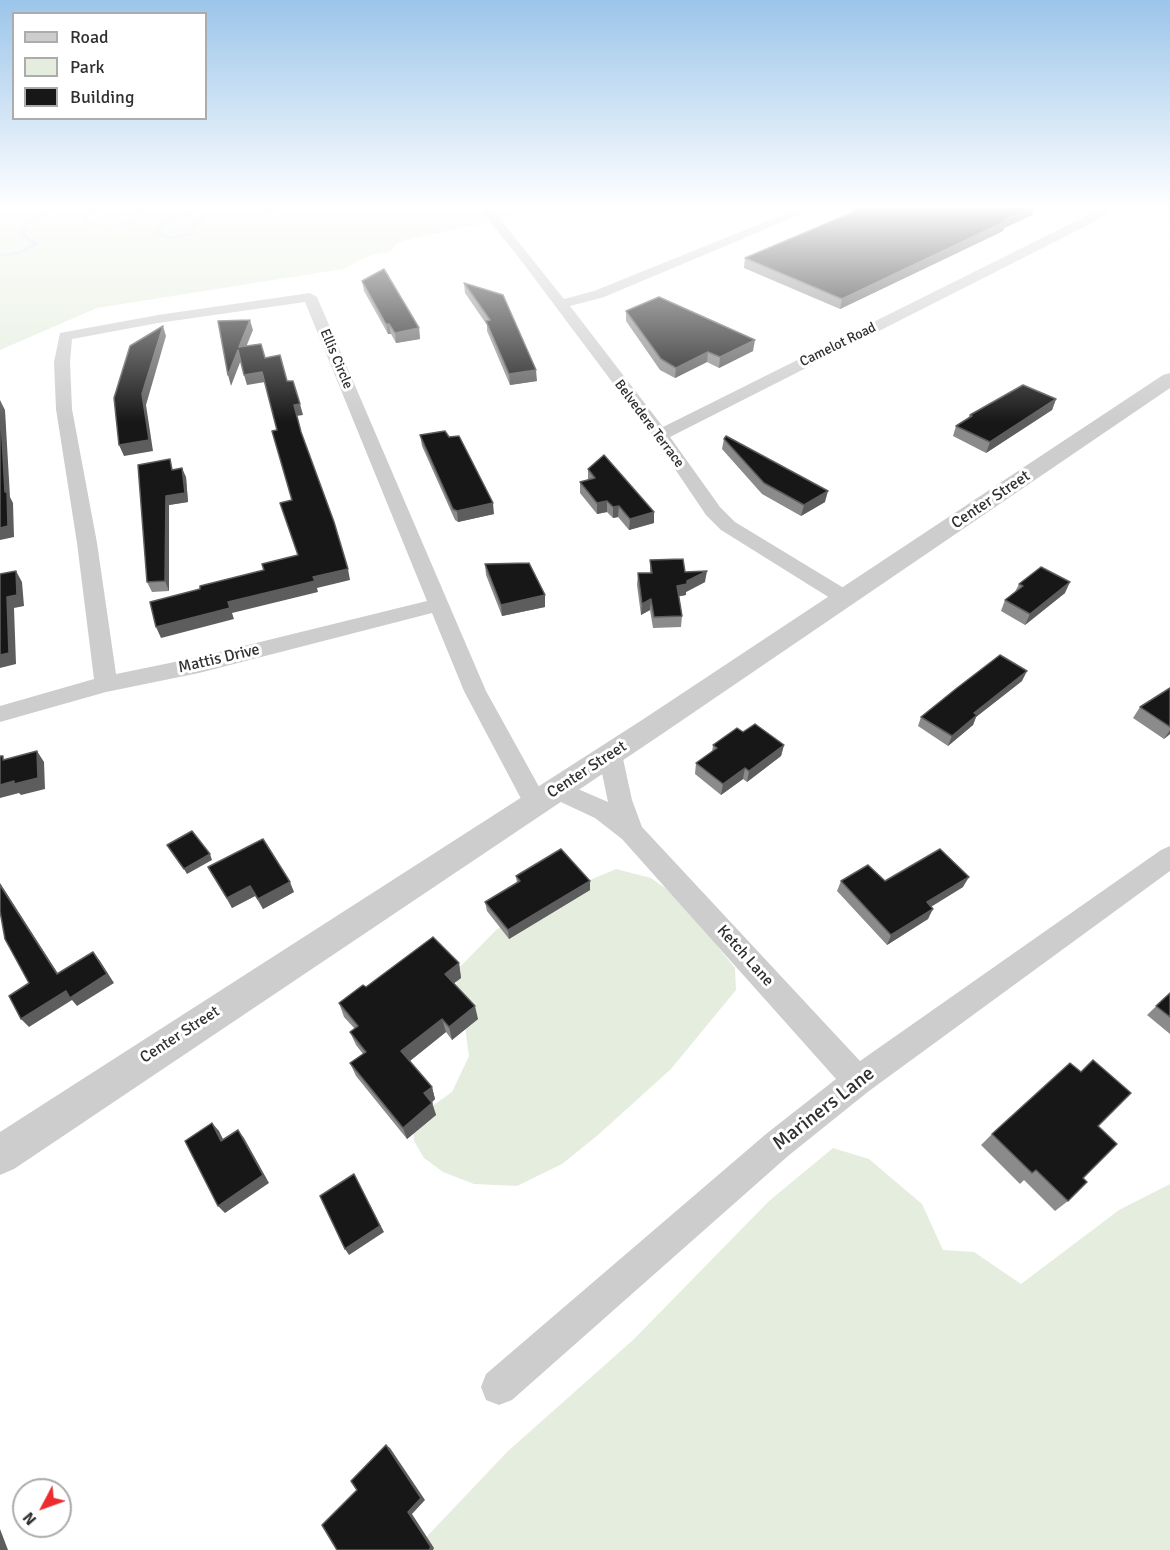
<!DOCTYPE html>
<style>
body{margin:0}
#map{position:relative;width:1170px;height:1550px;overflow:hidden;background:#fff;font-family:Signika,sans-serif}
canvas{display:block}
.legend{position:absolute;left:12px;top:12px;width:195px;height:108px;box-sizing:border-box;background:#fff;border:2px solid #acacac;margin:0;padding:8px 10px;list-style:none;font-size:18px;color:#303030}
.legend li{display:flex;align-items:center;gap:12px;height:30px}
.legend b{width:30px;border:2px solid #acacac}
.north{position:absolute;left:12px;top:1478px;width:60px;height:60px;box-sizing:border-box;background:#fff;border:2px solid #acacac;border-radius:50%;rotate:229deg;font-size:16px;font-weight:700;line-height:24px;text-align:center;color:#303030}
.north::after{content:'';display:block;margin:auto;width:21px;height:27px;background:#ed2c30;clip-path:polygon(50% 0,100% 100%,50% 72%,0 100%)}
</style>
<div id="map">
<canvas width="1170" height="1550"></canvas>
<ul class="legend">
<li><b style="height:8px;background:#cdcdcd"></b>Road</li>
<li><b style="height:16px;background:#e5eede"></b>Park</li>
<li><b style="height:16px;background:#171717"></b>Building</li>
</ul>
<div class="north">N</div>
</div>
<script>
const ctx = document.querySelector('canvas').getContext('2d');
ctx.lineJoin = 'round';
function paint(path, color) {
  ctx.fillStyle = color;
  ctx.fill(path, 'evenodd');
}
function toPath(rows) {
  const path = new Path2D();
  for (const r of rows) {
    path.moveTo(r[0], r[1]);
    for (let i = 2; i < r.length; i += 2) path.lineTo(r[i], r[i + 1]);
  }
  return path;
}
function stroke(path, color, width, dash) {
  ctx.strokeStyle = color;
  ctx.lineWidth = width;
  ctx.lineCap = dash ? 'butt' : 'round';
  ctx.setLineDash(dash || []);
  ctx.stroke(path);
}
function drawText(font, color, halo, rows, align = 'center') {
  ctx.font = font + ' Signika,sans-serif';
  ctx.lineWidth = 6;
  ctx.setLineDash([]);
  ctx.textBaseline = 'middle';
  ctx.strokeStyle = halo;
  ctx.fillStyle = color;
  for (const [text, x, y, turn = 0] of rows) {
    ctx.save();
    ctx.translate(x, y);
    ctx.rotate((+turn || 0) * Math.PI / 180);
    ctx.textAlign = isNaN(turn) ? turn : align;
    if (halo) ctx.strokeText(text, 0, 0);
    ctx.fillText(text, 0, 0);
    ctx.restore();
  }
}
const green = toPath([
 [0,205,621,205,608,212,554,208,398,242,390,252,371,255,343,269,97,308,0,350],
 [616,869,651,878,678,897,735,968,736,990,671,1069,598,1135,562,1164,517,1186,474,1184,443,1172,424,1158,414,1141,413,1126,428,1109,452,1092,469,1056,464,1020,457,992,456,971,496,930,566,890],
 [833,1148,869,1159,922,1204,943,1250,974,1252,1021,1284,1119,1210,1170,1184,1170,1550,414,1550,508,1451,633,1340,769,1201]
]);
const stream = toPath([
 [54,205,59,205,26,225,25,235,37,243,37,245,24,253,0,257,0,255,21,251,32,244,21,235,22,224,54,205],
 [100,205,105,205,91,213,87,218,93,224,107,228,125,223,134,218,137,205,141,205,138,220,129,225,107,230,89,226,82,218,87,211,100,205],
 [193,205,197,205,195,211,168,222,159,232,170,237,190,233,192,226,204,215,245,216,271,208,273,205,277,205,275,210,245,218,207,217,196,227,194,234,192,235,170,239,154,234,154,232,164,220,191,209,193,205]
]);
const minor = toPath([
 [807,205,823,205,604,297,570,306,663,427,1082,218,1104,205,1118,205,1090,224,670,437,720,507,735,522,852,593,855,598,852,603,845,605,838,603,721,530,706,515,654,438,520,259,482,212,484,209,492,209,564,299,594,291,807,205],
 [310,293,317,297,486,691,548,803,545,810,536,813,527,810,464,691,432,613,199,673,106,692,0,722,0,706,94,679,77,543,56,409,54,362,60,333,158,315,310,293],
 [305,302,427,601,199,657,116,674,97,543,72,409,70,362,72,339,158,323,305,302],
 [610,745,618,748,622,754,632,800,642,827,860,1061,1161,850,1170,846,1170,871,869,1091,788,1156,512,1400,499,1405,486,1400,481,1387,486,1374,766,1134,836,1079,622,839,595,818,548,796,545,789,548,782,557,780,608,802,598,754,602,748,610,745]
]);
const tertiary = toPath([
 [1170,373,1170,388,662,734,14,1169,0,1175,0,1132,642,720,1163,375,1170,373]
]);
const wall = toPath([
 [1035,205,1032,215,1004,228,1003,231,840,309,744,268,745,258],
 [362,281,419,328,420,339,396,343,391,334,388,334,364,291],
 [464,283,537,381,510,385,487,331,487,325,465,293],
 [626,311,753,351,719,368,707,362,675,378,660,370,626,321],
 [1056,399,1052,410,986,453,953,436,956,426,968,418,970,415],
 [420,435,494,514,458,522,455,520,422,446],
 [724,439,825,502,801,516,762,494,722,449],
 [588,469,654,523,629,530,618,517,613,518,607,512,597,514,580,493,580,482,588,480],
 [174,470,186,477,188,502,169,505,169,591,152,592,147,582],
 [650,560,685,572,705,582,686,592,686,595,679,596,682,616,681,627,653,628,650,610,641,615,637,585,638,573,650,573],
 [485,564,545,595,545,607,502,616,486,575],
 [1019,584,1065,593,1025,625,1001,611,1005,600,1015,592],
 [1022,681,976,717,973,725,948,746,918,726,921,717],
 [1170,688,1170,734,1164,739,1133,718,1140,707],
 [743,732,784,745,781,756,747,782,743,779,721,795,695,774,696,763,712,752,713,745],
 [208,867,294,892,263,909,255,896,232,908],
 [516,876,590,881,590,890,509,939,487,911,485,902,517,883],
 [841,881,885,881,963,887,931,907,928,919,887,945,837,891],
 [459,963,461,978,454,983,478,1019,452,1040,446,1032,410,1061,432,1087,435,1099,432,1102,436,1115,407,1139,356,1076,350,1063,363,1054,356,1045,350,1032,355,1029,344,1017,339,1003,366,987],
 [1170,993,1170,1034,1147,1015],
 [1098,1126,1083,1178,1068,1201,1055,1211,1024,1180,1020,1184,981,1145,992,1134]
]);
const shadedWall = toPath([
 [1035,205,1032,215,1004,228,1003,231,840,309,842,299],
 [250,320,253,330,242,357,239,347],
 [386,324,389,324,391,334,388,334],
 [163,326,166,336,146,405,153,451,124,456,119,445,142,394],
 [419,328,420,339,396,343,395,333],
 [755,340,753,351,719,368,720,357],
 [238,350,241,360,231,386,228,375],
 [708,352,707,362,675,378,676,368],
 [536,370,537,381,510,385,509,374],
 [262,372,265,382,247,385,244,375],
 [1056,399,1052,410,986,453,990,442],
 [0,400,5,410,10,497,13,503,14,537,0,540,0,528,5,492],
 [300,404,303,415,296,416,294,405],
 [182,468,186,477,188,502,169,505,169,591,165,581,166,496],
 [828,491,825,502,801,516,804,505],
 [607,501,607,512,597,514,597,503],
 [493,503,494,514,458,522,457,511],
 [619,506,618,517,613,518,613,507],
 [654,512,654,523,629,530,630,519],
 [348,569,350,580,317,588,318,592,232,613,234,619,161,638,156,627,228,602,313,577],
 [16,571,22,582,24,606,14,608,16,664,0,668,0,655,7,597],
 [707,571,705,582,686,592,686,595,676,597,677,586],
 [1070,582,1065,593,1025,625,1030,614],
 [545,595,545,607,502,616,501,605],
 [651,599,650,610,641,615,642,604],
 [1027,671,1022,681,976,717,973,725,948,746,952,736,974,713],
 [1170,730,1170,734,1164,739],
 [784,745,781,756,747,782,749,771],
 [37,751,44,762,45,789,21,795,19,793,0,798,0,785],
 [745,768,743,779,721,795,723,784],
 [210,854,212,860,187,874,184,869],
 [969,877,963,887,922,912,927,902],
 [590,881,590,890,509,939,508,930],
 [290,882,294,892,263,909,258,899],
 [0,883,64,983,57,974,0,885],
 [250,886,255,896,232,908,227,898],
 [933,909,928,919,887,945,891,935],
 [93,952,100,961,114,983,77,1006,72,1000,29,1027,21,1019],
 [459,963,461,978,448,988,445,974],
 [475,1006,478,1019,452,1040,449,1027],
 [442,1019,446,1032,406,1064,401,1051],
 [432,1087,435,1099,428,1106,424,1093],
 [432,1103,436,1115,407,1139,403,1128],
 [212,1123,219,1131,228,1149,221,1141],
 [238,1130,244,1138,269,1183,225,1213,218,1206],
 [354,1174,384,1232,349,1255,345,1249],
 [386,1445,390,1448,425,1500,412,1514,434,1548,433,1550,429,1550,408,1512],
 [0,1529,8,1550,0,1550]
]);
const building = toPath([
 [870,205,1035,205,1003,221,1006,221,842,299,745,258,870,205],
 [384,269,419,328,395,333,389,324,386,324,362,281,384,269],
 [464,283,503,295,536,370,509,374,486,321,490,320,464,283],
 [659,297,755,340,720,357,708,352,676,368,661,359,626,311,659,297],
 [250,320,239,347,261,344,265,358,280,355,287,381,293,381,300,404,294,405,301,432,334,522,348,569,313,577,315,581,228,602,230,608,156,627,150,602,200,589,200,586,264,570,262,564,298,555,280,503,292,500,272,431,277,430,262,372,244,375,238,350,228,375,218,321,250,320],
 [163,326,142,394,149,440,119,445,114,398,130,346,163,326],
 [1023,385,1056,399,990,442,956,426,972,416,970,415,1023,385],
 [0,402,5,492,7,492,8,526,0,528,0,402],
 [445,431,449,437,459,436,493,503,457,511,453,509,420,435,445,431],
 [726,436,828,491,804,505,764,483,724,439,726,436],
 [604,455,654,512,630,519,619,506,613,507,607,501,597,503,580,482,595,478,588,469,604,455],
 [170,459,172,470,182,468,185,493,166,496,165,581,147,582,138,465,170,459],
 [683,559,685,572,707,571,687,581,687,584,677,586,682,616,654,617,651,599,642,604,638,573,652,573,650,560,683,559],
 [529,563,545,595,501,605,485,564,529,563],
 [1041,567,1070,582,1030,614,1005,600,1023,586,1019,584,1041,567],
 [16,571,17,595,7,597,9,653,0,655,0,574,16,571],
 [1000,655,1027,671,974,713,977,715,952,736,921,717,957,688,1000,655],
 [1170,688,1170,727,1140,707,1170,688],
 [755,724,784,745,749,771,745,768,723,784,696,763,717,748,713,745,737,728,743,732,755,724],
 [37,751,38,778,14,784,14,781,0,785,0,756,3,756,3,760,37,751],
 [192,831,210,854,184,869,167,845,192,831],
 [263,839,290,882,258,899,250,886,227,898,208,867,263,839],
 [561,849,590,881,508,930,485,902,520,881,516,876,561,849],
 [940,849,969,877,927,902,933,909,891,935,841,881,868,865,885,881,940,849],
 [0,885,57,974,93,952,107,974,70,998,66,991,21,1019,9,996,29,983,5,939,0,911,0,885],
 [433,937,459,963,445,974,475,1006,449,1027,442,1019,401,1051,432,1087,424,1093,432,1103,403,1128,350,1063,366,1052,350,1032,358,1026,339,1003,363,985,366,987,433,937],
 [1170,993,1170,1017,1156,1006,1170,993],
 [1093,1060,1131,1093,1098,1126,1117,1144,1083,1178,1087,1182,1068,1201,1036,1170,1032,1173,992,1134,1070,1063,1081,1072,1093,1060],
 [212,1123,221,1141,238,1130,263,1175,218,1206,185,1141,212,1123],
 [354,1174,380,1226,345,1249,320,1196,354,1174],
 [386,1445,421,1498,408,1512,431,1547,429,1550,337,1550,322,1525,357,1490,351,1481,386,1445]
]);
const farStreetnames = [
 ["Camelot Road",838,345,-26],
 ["Ellis Circle",336,359,67],
 ["Belvedere Terrace",649,424,53]
];
const streetNames = [
 ["Center Street",991,500,-34],
 ["Mattis Drive",219,659,-13],
 ["Center Street",587,770,-33],
 ["Ketch Lane",745,956,48],
 ["Center Street",180,1035,-33]
];
const nearStreetnames = [
 ["Mariners Lane",824,1109,-38]
];
paint(green, '#e5eede');
paint(stream, '#c9deee');
paint(minor, '#cdcdcd');
paint(tertiary, '#cdcdcd');
paint(wall, '#8b8b8b');
paint(shadedWall, '#5d5d5d');
paint(building, '#171717');
stroke(building, '#5d5d5d', 1.5);
const sky = ctx.createLinearGradient(0, 0, 0, 422);
sky.addColorStop(0, '#9bc5ea');
sky.addColorStop(0.49, '#fff');
sky.addColorStop(1, '#ffffff00');
ctx.fillStyle = sky;
ctx.fillRect(0, 0, 1170, 422);
drawText('14px', '#303030', '#fff', farStreetnames);
drawText('16px', '#303030', '#fff', streetNames);
drawText('20px', '#303030', '#fff', nearStreetnames);
</script>
